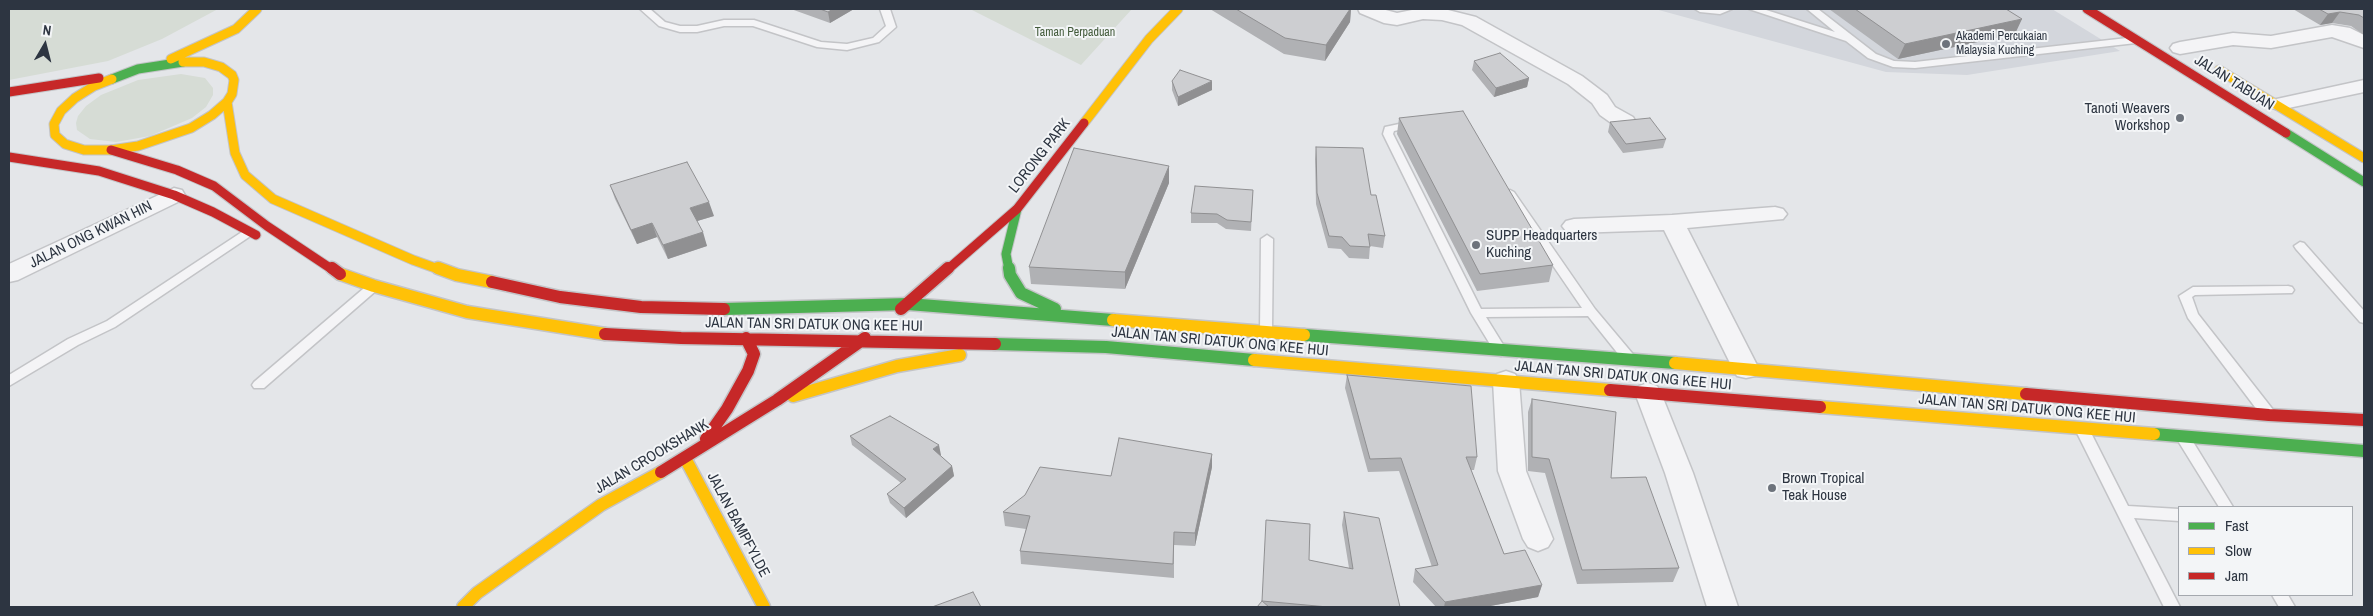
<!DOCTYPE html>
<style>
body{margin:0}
#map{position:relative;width:2373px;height:616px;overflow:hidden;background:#e4e6e9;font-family:"Archivo Narrow",sans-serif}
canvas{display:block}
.frame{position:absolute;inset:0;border:10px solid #2d3541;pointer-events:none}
.legend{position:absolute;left:2178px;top:506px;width:175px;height:90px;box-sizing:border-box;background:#f3f5f7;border:1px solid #a4a8ae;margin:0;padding:6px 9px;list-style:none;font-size:15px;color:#2d3541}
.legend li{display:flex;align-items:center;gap:10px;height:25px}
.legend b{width:25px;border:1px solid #a4a8ae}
.north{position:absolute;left:20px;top:20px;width:50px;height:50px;-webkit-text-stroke:4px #f3f5f7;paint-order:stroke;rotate:8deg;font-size:14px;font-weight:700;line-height:20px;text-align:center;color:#2d3541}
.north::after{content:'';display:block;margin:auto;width:18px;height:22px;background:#2d3541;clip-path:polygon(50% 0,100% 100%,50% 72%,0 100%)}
</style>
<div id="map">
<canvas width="2373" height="616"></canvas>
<div class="frame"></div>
<ul class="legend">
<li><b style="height:6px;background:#4caf50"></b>Fast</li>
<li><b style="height:6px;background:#ffc107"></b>Slow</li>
<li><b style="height:6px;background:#c62828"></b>Jam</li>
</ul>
<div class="north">N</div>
</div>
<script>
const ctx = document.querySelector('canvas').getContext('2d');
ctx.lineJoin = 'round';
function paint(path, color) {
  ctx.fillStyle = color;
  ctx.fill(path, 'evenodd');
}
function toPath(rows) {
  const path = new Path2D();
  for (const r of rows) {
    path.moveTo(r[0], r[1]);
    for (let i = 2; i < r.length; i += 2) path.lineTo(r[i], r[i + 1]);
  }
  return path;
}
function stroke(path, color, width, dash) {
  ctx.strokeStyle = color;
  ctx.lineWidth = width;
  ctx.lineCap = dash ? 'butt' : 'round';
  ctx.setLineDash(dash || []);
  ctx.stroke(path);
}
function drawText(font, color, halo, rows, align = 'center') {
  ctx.font = font + ' "Archivo Narrow",sans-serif';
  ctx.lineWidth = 4;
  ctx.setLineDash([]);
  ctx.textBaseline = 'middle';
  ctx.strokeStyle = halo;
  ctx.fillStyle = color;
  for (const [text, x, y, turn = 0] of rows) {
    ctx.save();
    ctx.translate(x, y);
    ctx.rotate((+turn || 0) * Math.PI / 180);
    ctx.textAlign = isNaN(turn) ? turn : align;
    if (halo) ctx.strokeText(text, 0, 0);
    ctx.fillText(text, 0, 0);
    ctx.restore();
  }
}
const built = toPath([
 [1655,9,2052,9,2120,51,1967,75,1886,72]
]);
const green = toPath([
 [9,9,218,9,162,39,108,61,9,80],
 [970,9,1132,9,1081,65],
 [181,74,205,78,213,88,213,95,206,107,192,118,150,136,116,142,90,139,77,130,76,123,78,116,86,106,101,95,138,80]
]);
const lane = toPath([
 [640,9,650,9,665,22,680,26,697,26,724,20,754,20,821,42,847,44,873,38,886,26,880,9,890,9,896,27,879,42,847,50,817,47,753,26,724,26,697,32,680,32,659,26,640,9],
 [1695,9,1732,9,1720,14,1700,12,1695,9],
 [1749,9,1763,9,1835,32,1807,9,1818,9,1876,54,1894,61,1915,62,2136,37,2141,40,2136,43,1915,68,1893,67,1868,58,1846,41,1749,9],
 [1413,121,1417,122,1417,126,1394,131,1393,134,1481,309,1582,308,1504,194,1510,190,1514,192,1595,309,1637,359,1639,362,1637,365,1627,365,1588,316,1486,317,1507,351,1501,356,1496,354,1471,313,1383,134,1385,127,1413,121],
 [248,228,252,229,254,232,252,235,115,327,78,345,9,386,9,375,68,339,107,321,248,228],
 [1267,235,1273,239,1272,330,1266,334,1260,330,1261,239,1267,235],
 [2300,242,2304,243,2364,311,2364,323,2360,322,2296,249,2294,246,2300,242],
 [374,282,380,286,378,289,264,388,254,388,252,385,254,382,370,283,374,282],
 [2288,286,2292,287,2294,290,2292,293,2195,295,2192,297,2198,314,2274,411,2276,415,2274,419,2269,420,2264,419,2188,318,2179,296,2193,287,2288,286],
 [2082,424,2087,425,2128,506,2179,509,2179,521,2134,518,2180,607,2164,607,2075,429,2077,425,2082,424],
 [2182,431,2187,432,2233,507,2219,507,2175,436,2177,432,2182,431],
 [2272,595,2288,595,2295,607,2279,607,2272,595]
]);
const street = toPath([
 [1358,9,1382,9,1397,13,1417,9,1444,9,1476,17,1582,76,1607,95,1615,107,1633,117,1636,122,1633,127,1625,128,1617,127,1600,115,1592,103,1568,84,1462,25,1442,20,1423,19,1397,25,1384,23,1360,13,1358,9],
 [2332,25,2350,28,2364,35,2364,48,2332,37,2271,48,2233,45,2180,54,2173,52,2170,48,2173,44,2180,42,2233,33,2271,36,2332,25],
 [2364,80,2364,92,2279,110,2272,108,2269,104,2272,100,2364,80],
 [174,188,182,190,185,195,182,200,18,280,9,282,9,264,174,188],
 [1775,207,1783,209,1787,214,1783,219,1687,228,1759,369,1755,376,1746,378,1737,376,1733,369,1664,230,1574,233,1566,231,1562,226,1566,221,1574,219,1672,215,1775,207],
 [1506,371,1515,374,1519,381,1526,471,1553,539,1548,547,1538,551,1528,547,1523,539,1498,471,1493,381,1497,374,1506,371],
 [1648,383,1657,386,1661,393,1693,473,1738,607,1707,607,1665,473,1635,393,1639,386,1648,383]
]);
const fastFar1 = toPath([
 [112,79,138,69,183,62],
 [2286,133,2364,182],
 [1009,270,1006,254,1017,209]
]);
const fast = toPath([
 [1009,268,1010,275,1021,293,1055,309],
 [724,309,908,304,1113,320],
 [1304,335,1675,363],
 [995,344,1106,347,1254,360],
 [2154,434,2364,451]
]);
const slowFar1 = toPath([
 [171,59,236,29,257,9],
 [2219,70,2364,158],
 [112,79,94,86,75,98,61,111,54,124,55,135,65,144,84,150,111,150,138,146,191,128,212,115,227,102,232,94,234,80,232,75,221,67,204,62,183,62],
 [227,102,235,153,245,175,273,199,413,260,441,270],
 [1084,123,1149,39,1178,9]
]);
const slow = toPath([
 [438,268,457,275,492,282],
 [340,274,374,286,467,312,605,334],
 [1113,320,1304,335],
 [1254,360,1610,390],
 [1675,363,2026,394],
 [793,396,897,366,960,355],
 [1820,407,2154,434],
 [685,458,764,607],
 [463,607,477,593,601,505,661,472]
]);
const jamFar1 = toPath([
 [2087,9,2286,133],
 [9,92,99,78],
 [111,150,177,170,214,186,267,226,333,270],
 [9,157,99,171,174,195,213,212,256,235],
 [947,270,1017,209,1084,123]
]);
const jam = toPath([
 [332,268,340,274],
 [492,282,560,297,641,307,724,309],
 [901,309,948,268],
 [605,334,681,338,995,344],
 [1610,390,1820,407],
 [2026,394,2269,415,2364,420],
 [706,439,727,409,748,371,754,354,746,338],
 [661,472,777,400,865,338]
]);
const wall = toPath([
 [791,9,854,9,830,23],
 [1210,9,1351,9,1350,22,1325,61,1284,54],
 [1829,9,2006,9,2015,34,1898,59],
 [2293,9,2364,9,2364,35,2351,26,2332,23,2320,25],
 [1474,61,1529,78,1527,87,1494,97,1472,70],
 [1172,81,1212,90,1178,106,1172,90],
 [1399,118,1553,265,1549,282,1477,291,1397,134],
 [1610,122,1666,139,1663,148,1623,153,1608,132],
 [1316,147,1371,195,1385,236,1383,248,1370,246,1369,259,1349,258,1341,249,1328,248,1316,204,1315,159],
 [1169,166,1169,183,1125,289,1031,284,1029,267],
 [610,185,714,216,697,221,707,246,668,259,657,237,637,244,615,199],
 [1253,190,1251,231,1226,229,1217,223,1191,223,1191,213],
 [1347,375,1477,457,1474,470,1471,470,1504,554,1542,585,1538,597,1485,607,1436,607,1413,582,1415,569,1432,567,1399,471,1368,472,1345,388],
 [1532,399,1611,478,1679,568,1673,582,1577,584,1545,473,1528,471,1528,412],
 [850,436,941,455,940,455,952,466,954,476,906,518,890,503,887,494,901,483,852,445],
 [1212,454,1212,467,1195,546,1174,545,1174,578,1021,564,1020,551,1026,529,1005,526,1003,512,1111,476],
 [1344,512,1400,607,1257,607,1309,560,1349,568,1342,525]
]);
const shadedWall = toPath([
 [833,9,854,9,830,23,828,12],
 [1350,9,1351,9,1350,22,1325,61,1326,45],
 [2340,12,2332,23,2320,25,2328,14],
 [2022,19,2015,34,1898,59,1905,44],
 [1529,78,1527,87,1494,97,1496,88],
 [1212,81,1212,90,1178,106,1178,97],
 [1169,166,1169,183,1125,289,1125,272],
 [709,202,714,216,694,222,690,208],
 [652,223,657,237,637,244,631,230],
 [703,232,707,246,668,259,663,245],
 [939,445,941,455,935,459,933,449],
 [1212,454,1212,467,1195,546,1195,533],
 [952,466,954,476,906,518,904,508],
 [1542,585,1538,597,1485,607,1444,607,1445,602]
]);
const building = toPath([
 [820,9,833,9,828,12,820,9],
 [1236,9,1350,9,1326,45,1285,38,1236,9],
 [1855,9,2006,9,2022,19,1905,44,1855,9],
 [2319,9,2364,9,2364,18,2359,15,2340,12,2328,14,2319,9],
 [1500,53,1529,78,1496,88,1474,61,1500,53],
 [1180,70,1212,81,1178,97,1172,81,1180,70],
 [1463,111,1553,265,1480,274,1399,118,1463,111],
 [1650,118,1666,139,1626,144,1610,122,1650,118],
 [1316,147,1363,148,1371,195,1376,195,1385,236,1368,234,1370,247,1350,246,1342,237,1329,236,1317,193,1316,147],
 [1074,148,1169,166,1125,272,1029,267,1074,148],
 [687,162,709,202,690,208,703,232,663,245,652,223,631,230,610,185,687,162],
 [1195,186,1253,190,1251,222,1227,220,1217,214,1191,213,1195,186],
 [1347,375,1471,386,1477,457,1466,457,1504,554,1525,550,1542,585,1445,602,1415,569,1438,565,1401,458,1370,459,1347,375],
 [1532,399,1616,412,1611,478,1646,477,1679,568,1582,570,1549,459,1532,457,1532,399],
 [890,416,939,445,933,449,952,466,904,508,887,494,906,479,850,436,890,416],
 [1119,438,1212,454,1195,533,1174,532,1173,564,1020,551,1030,516,1003,512,1025,495,1040,467,1111,476,1119,438],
 [1344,512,1379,518,1400,607,1328,607,1262,601,1266,520,1310,524,1309,560,1353,569,1344,512],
 [973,592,981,607,932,607,973,592],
 [1262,601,1269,607,1257,607,1262,601]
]);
const markers = [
 [1946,44,5,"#6d737c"],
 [2180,118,5,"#6d737c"],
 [1476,245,5,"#6d737c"],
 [1772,488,5,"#6d737c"]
];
const farParknames = [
 ["Taman Perpaduan",1075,33]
];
const farPoinames = [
 ["Akademi Percukaian",1956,37],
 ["Malaysia Kuching",1956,51]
];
const streetNames = [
 ["JALAN TABUAN",2234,83,32],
 ["LORONG PARK",1040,156,-52],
 ["JALAN ONG KWAN HIN",91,235,-26],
 ["JALAN TAN SRI DATUK ONG KEE HUI",814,325,1],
 ["JALAN TAN SRI DATUK ONG KEE HUI",1220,342,5],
 ["JALAN TAN SRI DATUK ONG KEE HUI",1623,376,5],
 ["JALAN TAN SRI DATUK ONG KEE HUI",2027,409,5],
 ["JALAN CROOKSHANK",652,457,-31],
 ["JALAN BAMPFYLDE",738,525,62]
];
const poiNames = [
 ["Tanoti Weavers",2170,109,"right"],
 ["Workshop",2170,126,"right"],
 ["SUPP Headquarters",1486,236],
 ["Kuching",1486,253],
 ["Brown Tropical",1782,479],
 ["Teak House",1782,496]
];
paint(built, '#d3d6dc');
paint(green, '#d6dcd5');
stroke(lane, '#c3c4c7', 3);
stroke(street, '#c3c4c7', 3);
stroke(fastFar1, '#c3c4c7', 11);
stroke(fast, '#c3c4c7', 15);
stroke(slowFar1, '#c3c4c7', 11);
stroke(slow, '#c3c4c7', 15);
stroke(jamFar1, '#c3c4c7', 11);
stroke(jam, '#c3c4c7', 15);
paint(lane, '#f4f4f6');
paint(street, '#f4f4f6');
stroke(fastFar1, '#4caf50', 9);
stroke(fast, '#4caf50', 12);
stroke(slowFar1, '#ffc107', 9);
stroke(slow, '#ffc107', 12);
stroke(jamFar1, '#c62828', 9);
stroke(jam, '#c62828', 12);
paint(wall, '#b0b1b4');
paint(shadedWall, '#909092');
paint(building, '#cdced1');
stroke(building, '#909092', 1);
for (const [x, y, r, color] of markers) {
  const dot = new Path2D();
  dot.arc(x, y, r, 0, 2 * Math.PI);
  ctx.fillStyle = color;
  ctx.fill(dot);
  stroke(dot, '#f3f5f7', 2);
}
drawText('12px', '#435b3b', '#f3f5f7', farParknames);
drawText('12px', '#2d3541', '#f3f5f7', farPoinames, 'left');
drawText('15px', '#2d3541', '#f3f5f7', streetNames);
drawText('15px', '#2d3541', '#f3f5f7', poiNames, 'left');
</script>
